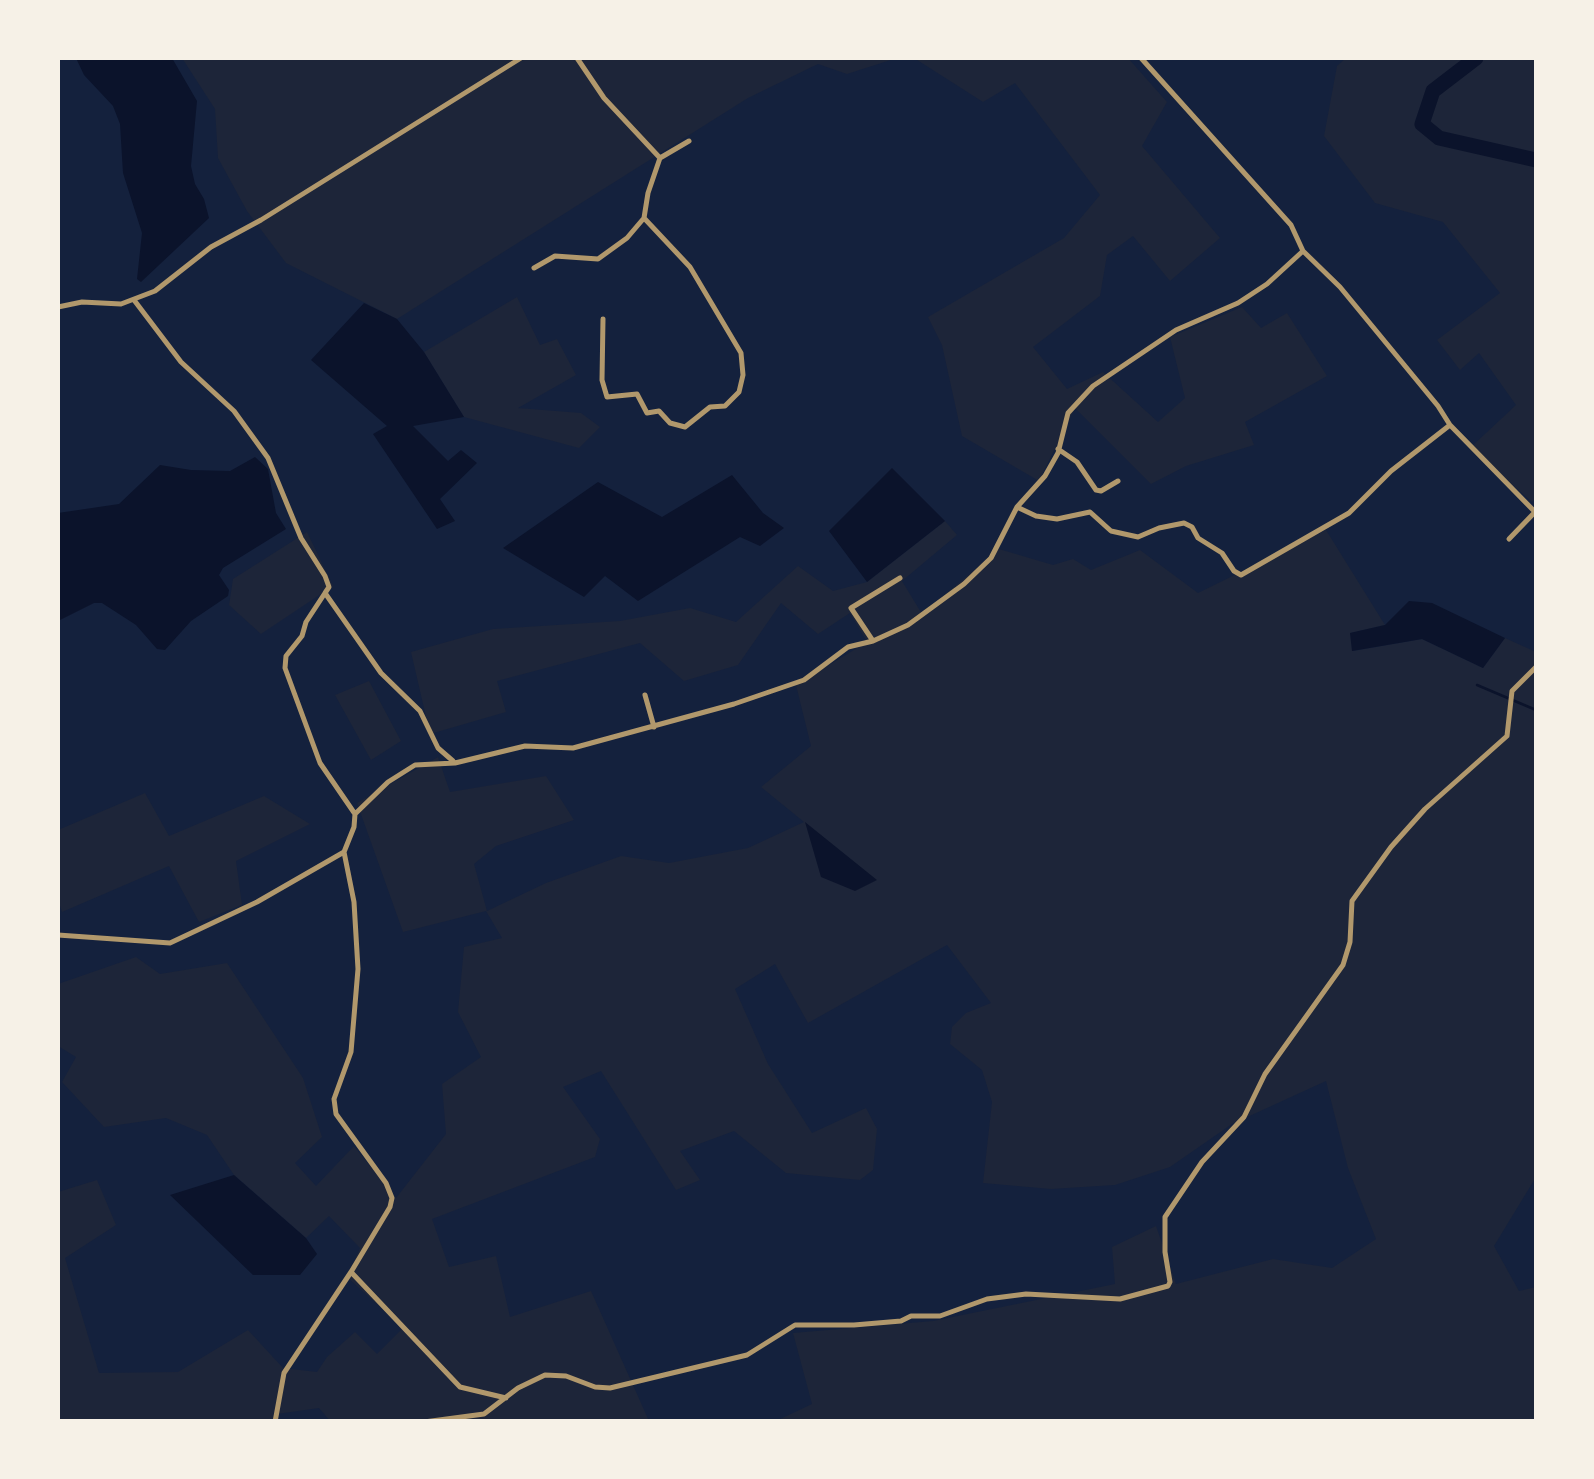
<!DOCTYPE html>
<style>
body{margin:0}
#map{position:relative;width:1594px;height:1479px;overflow:hidden;background:#14213d;font-family:Arial,sans-serif}
canvas{display:block}
.frame{position:absolute;inset:0;border:60px solid #f6f1e7;pointer-events:none}
</style>
<div id="map">
<canvas width="1594" height="1479"></canvas>
<div class="frame"></div>
</div>
<script>
const ctx = document.querySelector('canvas').getContext('2d');
ctx.lineJoin = 'round';
function paint(path, color) {
  ctx.fillStyle = color;
  ctx.fill(path, 'evenodd');
}
function toPath(rows) {
  const path = new Path2D();
  for (const r of rows) {
    path.moveTo(r[0], r[1]);
    for (let i = 2; i < r.length; i += 2) path.lineTo(r[i], r[i + 1]);
  }
  return path;
}
function stroke(path, color, width, dash) {
  ctx.strokeStyle = color;
  ctx.lineWidth = width;
  ctx.lineCap = dash ? 'butt' : 'round';
  ctx.setLineDash(dash || []);
  ctx.stroke(path);
}
const green = toPath([
 [182,58,897,58,847,74,818,64,748,98,397,319,286,263,247,211,218,158,215,109],
 [914,58,1128,58,1167,102,1142,146,1220,238,1170,281,1133,236,1107,255,1100,296,1033,347,1067,389,1103,372,1158,422,1185,398,1170,337,1242,307,1261,328,1287,313,1327,376,1245,422,1254,445,1186,466,1151,484,1075,408,1039,481,962,436,942,345,928,317,1064,238,1100,195,1015,83,983,102],
 [1346,58,1536,58,1536,498,1532,502,1470,448,1516,405,1479,353,1460,370,1437,340,1500,293,1443,222,1375,203,1324,136,1337,66],
 [517,297,540,345,557,339,576,375,518,408,581,413,600,427,579,448,464,417,424,352],
 [945,521,957,535,902,581,922,614,999,549,1053,565,1073,559,1091,570,1140,550,1198,593,1326,530,1385,625,1351,633,1353,651,1422,639,1483,668,1505,638,1536,652,1536,1177,1494,1246,1519,1291,1536,1287,1536,1421,776,1421,812,1404,793,1333,933,1321,1115,1284,1112,1247,1156,1226,1176,1284,1273,1259,1332,1268,1376,1239,1348,1168,1326,1081,1232,1124,1170,1167,1115,1185,1051,1189,983,1183,992,1102,982,1070,950,1044,952,1027,966,1013,991,1003,947,945,808,1023,775,964,735,989,768,1064,812,1133,866,1108,877,1129,873,1170,860,1180,786,1173,734,1131,680,1151,700,1180,676,1190,601,1071,563,1087,600,1139,595,1157,432,1219,449,1267,496,1256,510,1317,591,1291,649,1421,331,1422,319,1408,277,1414,277,1421,58,1421,58,1192,97,1180,116,1225,65,1258,99,1373,178,1372,248,1330,283,1368,317,1372,327,1357,355,1332,377,1354,403,1328,347,1277,360,1248,329,1216,306,1238,234,1175,207,1135,166,1118,104,1127,62,1082,76,1057,58,1046,58,984,136,957,160,974,227,963,303,1078,322,1137,295,1163,316,1186,354,1146,396,1198,446,1134,442,1084,481,1057,458,1012,464,947,502,938,486,911,403,932,357,803,438,757,450,792,546,776,574,820,496,846,474,864,487,911,546,883,621,856,669,863,748,848,804,822,761,787,811,746,796,685,867,642,850,613,818,634,781,603,738,665,684,681,640,643,497,681,506,712,430,734,411,652,493,629,620,621,690,608,736,622,798,566,833,591,867,582],
 [307,532,333,586,261,634,229,605,233,579],
 [369,681,401,741,371,760,335,695],
 [145,793,169,836,264,796,310,824,236,861,242,905,199,922,169,866,62,912,58,900,58,830]
]);
const water = toPath([
 [76,58,172,58,197,101,191,166,195,184,204,199,209,218,141,282,137,279,142,233,123,173,120,124,113,106,84,75],
 [364,303,397,319,424,352,464,417,413,426,448,461,461,450,477,463,440,499,455,521,437,529,373,434,387,426,311,360],
 [255,457,268,469,276,513,286,529,223,568,219,575,229,590,228,596,191,621,165,650,157,649,136,625,102,603,94,603,58,621,58,513,119,504,160,465,191,470,230,471],
 [892,468,945,521,867,582,829,531],
 [732,475,763,513,784,528,760,546,740,537,638,601,605,576,584,597,503,548,598,482,662,517],
 [1409,601,1432,603,1505,638,1483,668,1422,639,1352,651,1350,633,1385,625],
 [805,822,877,880,855,891,821,877],
 [234,1175,306,1238,317,1254,300,1275,253,1275,170,1195]
]);
const stream = toPath([
 [1477,685,1536,710]
]);
const river = toPath([
 [1476,58,1433,91,1422,124,1439,138,1536,160]
]);
const minor = toPath([
 [577,58,604,98,660,158],
 [1141,58,1291,225,1303,251,1340,287,1438,406,1450,425,1536,513],
 [534,268,555,256,598,259,627,238,644,218,648,193,660,158,689,141],
 [134,300,181,362,234,411,268,458,301,538,325,576,329,587,325,593,381,673,420,711,438,748,453,761],
 [58,307,82,302,121,304,155,291,211,247,261,220,521,58],
 [603,319,602,380,607,397,637,394,647,413,659,411,670,423,685,427,710,407,725,406,739,392,743,375,741,353,690,267,644,218],
 [1058,449,1077,462,1096,490,1101,491,1118,481],
 [1019,508,1036,516,1057,519,1090,512,1111,531,1138,537,1159,528,1184,523,1192,527,1198,538,1222,553,1234,571,1241,575,1349,513,1391,471,1450,425],
 [1509,539,1535,512],
 [873,641,851,608,900,578],
 [645,695,654,727],
 [355,814,388,782,415,765,455,763,525,746,573,748,734,704,804,680,848,647,873,641,908,625,964,584,991,558,1017,507,1045,476,1058,453,1068,413,1093,386,1176,330,1238,303,1267,284,1303,251],
 [58,935,170,943,257,902,344,852],
 [351,1272,460,1387,506,1398],
 [275,1422,284,1373,351,1272,390,1207,392,1198,386,1183,336,1114,334,1099,351,1052,358,969,354,902,344,852,354,827,355,814,320,763,285,668,286,656,302,636,306,622,325,593],
 [424,1422,484,1414,518,1388,545,1375,566,1376,595,1387,610,1388,747,1355,795,1325,854,1325,901,1321,911,1316,940,1316,987,1299,1026,1294,1120,1299,1168,1286,1170,1282,1165,1252,1165,1217,1202,1162,1244,1117,1265,1074,1343,965,1350,942,1352,901,1391,847,1425,809,1507,736,1512,691,1536,667]
]);
paint(green, '#1d2539');
paint(water, '#0b132b');
stroke(stream, '#0b132b', 2.5);
stroke(river, '#0b132b', 15);
stroke(minor, '#b1986c', 5);
</script>
